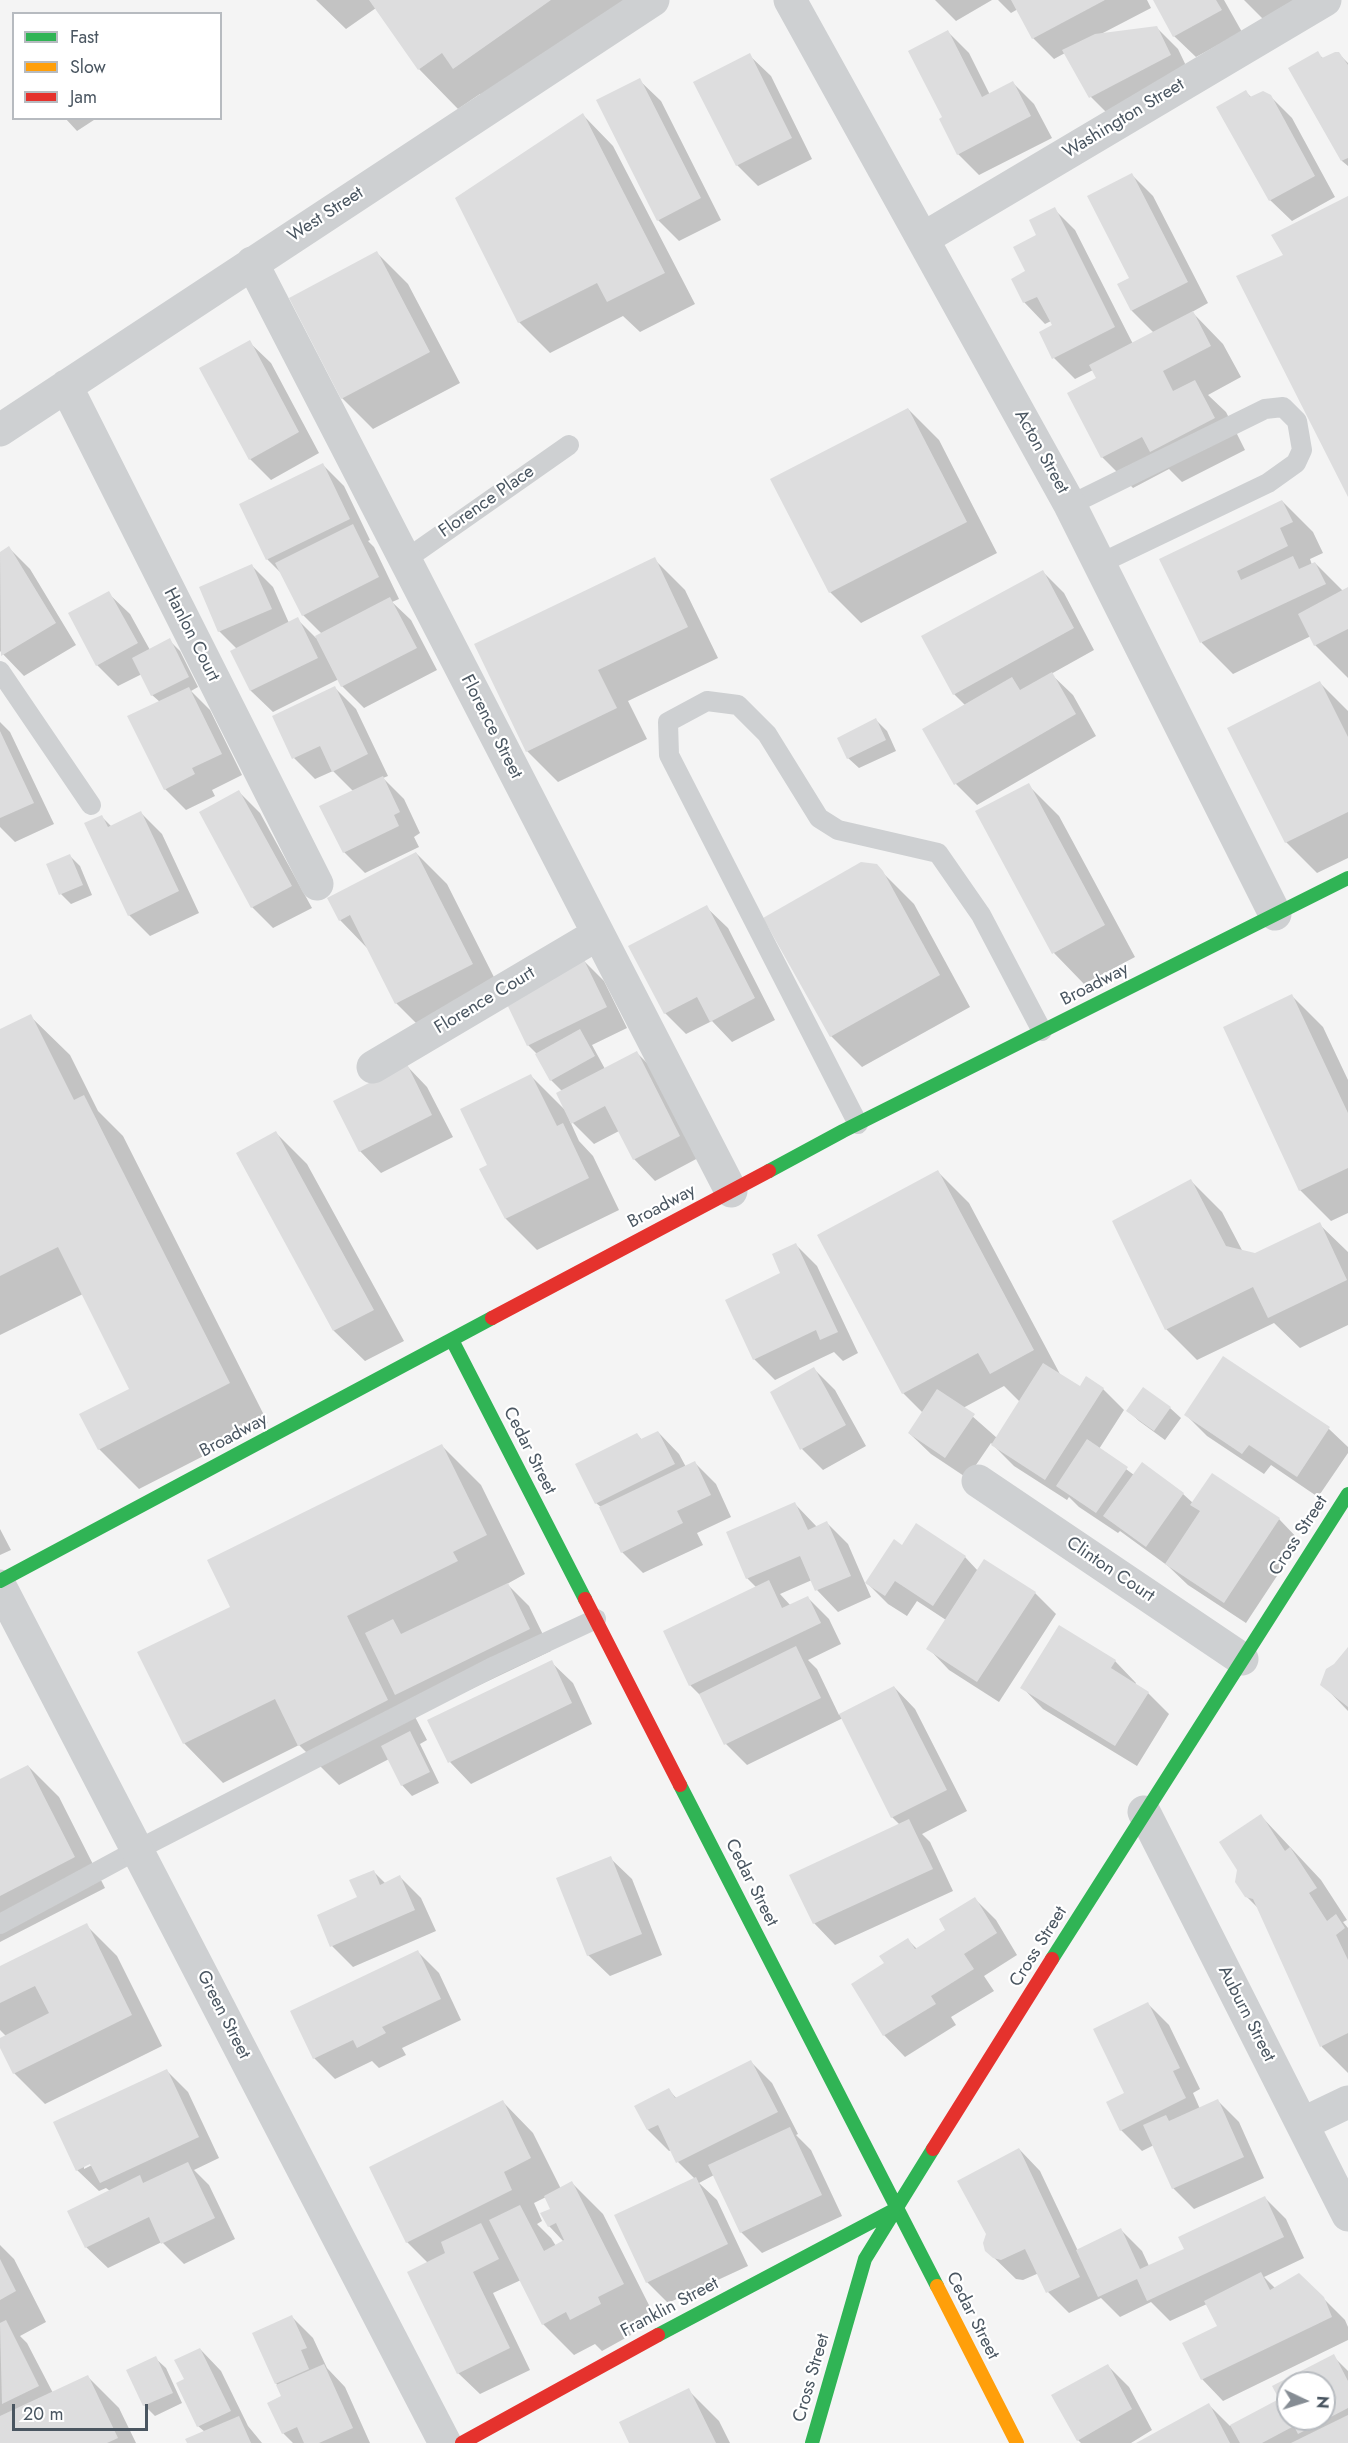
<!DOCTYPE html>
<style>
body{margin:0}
#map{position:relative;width:1348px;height:2443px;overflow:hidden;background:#f4f4f4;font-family:Jost,sans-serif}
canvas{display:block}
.legend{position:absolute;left:12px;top:12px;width:210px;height:108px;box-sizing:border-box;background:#fff;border:2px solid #b7bbc0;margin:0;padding:8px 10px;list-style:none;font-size:18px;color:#4a5661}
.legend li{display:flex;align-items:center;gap:12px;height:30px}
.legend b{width:30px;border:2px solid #b7bbc0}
.north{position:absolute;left:1276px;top:2371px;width:60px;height:60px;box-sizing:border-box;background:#fff;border:2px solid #b7bbc0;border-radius:50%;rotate:94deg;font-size:16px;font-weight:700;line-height:24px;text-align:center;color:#4a5661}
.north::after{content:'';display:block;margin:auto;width:21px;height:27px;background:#868d94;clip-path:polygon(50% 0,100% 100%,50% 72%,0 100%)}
.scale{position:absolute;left:12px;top:2404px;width:136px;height:27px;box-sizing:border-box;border:3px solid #4a5661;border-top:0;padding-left:8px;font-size:18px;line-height:21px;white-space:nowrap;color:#4a5661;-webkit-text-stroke:4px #fff;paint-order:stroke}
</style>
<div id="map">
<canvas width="1348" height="2443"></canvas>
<ul class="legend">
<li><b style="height:8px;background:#30b455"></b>Fast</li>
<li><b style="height:8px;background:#ff9f0a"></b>Slow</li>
<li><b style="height:8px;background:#e5322d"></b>Jam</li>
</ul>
<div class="north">N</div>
<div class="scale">20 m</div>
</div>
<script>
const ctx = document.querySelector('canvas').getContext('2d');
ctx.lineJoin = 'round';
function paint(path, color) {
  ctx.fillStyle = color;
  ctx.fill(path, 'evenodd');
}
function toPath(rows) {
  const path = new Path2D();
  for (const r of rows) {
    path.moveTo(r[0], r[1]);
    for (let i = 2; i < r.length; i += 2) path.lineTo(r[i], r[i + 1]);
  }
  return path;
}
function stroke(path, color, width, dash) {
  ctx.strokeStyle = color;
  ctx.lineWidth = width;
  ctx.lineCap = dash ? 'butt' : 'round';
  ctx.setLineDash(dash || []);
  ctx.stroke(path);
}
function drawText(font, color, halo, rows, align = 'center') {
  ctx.font = font + ' Jost,sans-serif';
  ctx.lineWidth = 4.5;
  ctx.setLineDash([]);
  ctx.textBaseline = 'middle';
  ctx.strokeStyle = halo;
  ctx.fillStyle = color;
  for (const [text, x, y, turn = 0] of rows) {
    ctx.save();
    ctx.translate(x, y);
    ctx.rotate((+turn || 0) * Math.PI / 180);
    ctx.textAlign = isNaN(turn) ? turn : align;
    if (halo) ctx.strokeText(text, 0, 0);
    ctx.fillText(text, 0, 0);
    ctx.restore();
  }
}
const shadow = toPath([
 [316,0,647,0,493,107,480,94,458,109,419,69,376,8,346,29],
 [935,0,992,0,956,21],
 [998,0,1147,0,1151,8,1101,34,1157,28,1178,49,1191,76,1112,118,1091,97,1065,53,1054,59,1033,38,1018,9,1011,13],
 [1154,0,1224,0,1242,32,1196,57,1174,36],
 [1244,0,1296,0,1263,19],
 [948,32,969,53,990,95,1013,83,1034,104,1052,138,979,175,958,154,944,118],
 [1317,53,1324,59,1342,57,1348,63,1348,166,1342,161],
 [749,55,771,76,812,159,758,186,737,165],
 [639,80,661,101,721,220,679,241,658,220],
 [1246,92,1252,98,1270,96,1292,118,1335,197,1292,221,1270,200],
 [583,115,613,146,695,304,640,332,623,316,550,353,519,322,457,198],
 [65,118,97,118,77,131],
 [1132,175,1153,196,1208,303,1192,312,1223,344,1241,377,1208,395,1226,412,1245,450,1182,482,1169,469,1133,488,1102,457,1098,379,1093,370,1075,379,1054,358,1054,326,1051,321,1045,324,1024,302,1027,272,1038,236,1054,209,1075,230,1133,344,1154,333,1132,311],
 [377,253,408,284,460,383,373,429,342,398],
 [249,342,271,363,319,453,271,480,250,459],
 [908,409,939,440,997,553,861,623,830,592],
 [323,465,344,486,370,540,368,541,374,547,399,599,392,602,411,620,437,670,364,708,342,686,339,679,273,712,251,691,232,652,237,649,219,631,252,566,273,587,289,623,297,619,316,638,322,634,303,615,282,574,267,559],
 [1282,501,1313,532,1323,553,1310,559,1312,565,1315,563,1343,591,1348,589,1348,678,1315,645,1311,636,1233,674,1202,643,1161,559],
 [9,548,30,569,76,645,24,676,0,651,0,553],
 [654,559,685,590,718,658,628,701,647,739,558,782,527,751],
 [1043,572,1064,593,1094,650,1051,674,1073,695,1096,736,977,805,956,784,966,706,954,694],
 [108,593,130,614,150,650,169,640,180,651,198,687,191,691,210,710,242,775,212,790,215,796,186,810,165,789,160,702,152,695,142,674,118,686,97,665],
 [1320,683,1348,711,1348,858,1317,873,1286,842],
 [335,688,356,709,388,776,383,778,404,799,420,833,414,837,419,847,365,873,344,852,353,791,333,771,315,779,294,758],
 [876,720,887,731,896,751,859,768,848,758],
 [0,722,10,732,54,824,15,842,0,827],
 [1028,785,1059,816,1135,957,1084,984,1054,953,977,811],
 [239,792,260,813,312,908,273,928,252,907],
 [141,813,162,834,199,913,150,936,129,915,102,817,112,827],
 [416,853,447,884,503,995,427,1034,396,1003,369,950,340,920],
 [70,856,80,866,92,895,71,904,61,894],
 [876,866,914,904,970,1007,862,1067,831,1036,765,919],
 [706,907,728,928,775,1020,732,1042,712,1021,686,1034,665,1013],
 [582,959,604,981,627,1028,592,1045,605,1069,637,1053,658,1074,700,1157,655,1181,634,1159,619,1131,594,1144,569,1119,579,1141,593,1156,619,1210,537,1250,506,1219,481,1169,489,1165,531,1076,565,1110,562,1091,551,1080,536,1053,528,1045],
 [1292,996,1323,1027,1348,1080,1348,1213,1331,1221,1300,1190],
 [30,1016,70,1055,98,1111,123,1136,268,1423,139,1489,99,1449,131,1390,83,1294,0,1335,0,1031],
 [406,1065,427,1087,453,1137,381,1173,360,1151],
 [276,1133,307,1164,404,1341,365,1361,334,1331,238,1153],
 [938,1172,969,1203,1061,1376,1081,1389,1103,1389,1124,1410,1099,1449,1134,1475,1183,1494,1193,1503,1213,1475,1279,1519,1300,1541,1246,1623,1188,1585,1168,1566,1120,1531,1118,1533,1079,1507,1069,1497,1067,1500,1014,1466,991,1443,967,1478,931,1454,909,1433,923,1413,903,1393],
 [1004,1386,1020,1402,997,1438,963,1408],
 [1191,1181,1222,1212,1243,1252,1255,1255,1319,1224,1348,1252,1348,1325,1300,1348,1274,1323,1197,1360,1166,1329],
 [796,1245,817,1266,858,1353,843,1361,834,1352,775,1380,754,1359,782,1274],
 [1224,1358,1329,1429,1348,1447,1348,1453,1318,1497,1271,1465,1264,1474,1207,1436,1186,1415],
 [814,1369,835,1390,866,1446,823,1470,802,1449],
 [1170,1408,1181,1418,1165,1440,1139,1421,1128,1411],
 [658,1432,679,1454,686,1467,695,1463,716,1484,731,1517,697,1533,703,1545,643,1573,622,1552,601,1507,596,1503,637,1434,642,1440],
 [442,1446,481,1485,525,1574,507,1584,529,1606,551,1651,417,1715,412,1711,427,1740,420,1744,439,1783,412,1796,402,1785,389,1759,339,1785,299,1745,223,1783,184,1743,232,1607],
 [795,1504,817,1527,827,1523,848,1544,871,1597,838,1612,817,1590,812,1580,780,1594,791,1606,808,1598,829,1619,841,1644,808,1660,817,1669,839,1715,894,1687,915,1709,967,1811,922,1834,930,1842,953,1891,835,1945,814,1923,900,1825,892,1817,843,1718,747,1765,726,1744,702,1697,690,1685,757,1588,747,1578],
 [0,1529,11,1550,0,1555],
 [965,1557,978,1571,1035,1593,1056,1614,999,1702,949,1670,928,1648,946,1620,917,1601,907,1616,888,1604,867,1583],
 [1348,1649,1348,1711,1322,1684],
 [1115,1661,1136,1683,1135,1685,1148,1693,1169,1714,1137,1766,1043,1709,1022,1687],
 [551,1662,573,1683,592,1724,471,1784,450,1762,429,1721],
 [28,1766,59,1797,105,1888,0,1942,0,1781],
 [1261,1816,1321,1880,1347,1920,1343,1922,1348,1928,1348,2073,1322,2047,1258,1908,1246,1896],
 [610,1858,632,1879,662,1955,610,1976,588,1955],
 [373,1871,386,1884,400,1877,421,1898,436,1931,353,1967,332,1946],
 [975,1899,996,1920,1017,1955,984,1976,994,1991,951,2017,956,2025,905,2057,884,2035,853,1984,886,1964,908,1940,917,1949,947,1930],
 [86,1925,117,1956,162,2046,45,2104,14,2073,0,2045,0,2040,7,2037,0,2030,0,1967],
 [418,1952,439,1973,461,2020,402,2048,406,2055,379,2068,372,2061,335,2079,314,2058],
 [1148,2004,1169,2025,1200,2089,1193,2093,1200,2109,1218,2101,1239,2122,1264,2178,1194,2209,1173,2188,1154,2145,1142,2151,1121,2130,1126,2094],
 [751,2062,772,2083,798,2134,796,2135,811,2150,842,2216,762,2253,741,2232,714,2175,699,2183,717,2200,748,2266,668,2303,647,2282,695,2179,678,2162,672,2150,669,2151,648,2130,636,2107,669,2090,677,2099],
 [167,2071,188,2092,219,2158,194,2170,209,2185,235,2239,184,2264,162,2242,108,2268,86,2247,110,2191,106,2188,99,2191,77,2170],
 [96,2160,98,2162,84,2169,84,2165],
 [503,2102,533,2133,561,2189,572,2183,603,2214,654,2315,628,2328,631,2335,602,2351,595,2344,574,2355,543,2324,521,2280,493,2293,530,2370,480,2394,458,2373,428,2263,407,2242],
 [546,2197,552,2209,549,2226,564,2242,556,2246,551,2238,537,2224,542,2221,534,2203],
 [1019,2149,1040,2171,1078,2251,1121,2230,1142,2251,1149,2266,1186,2250,1265,2198,1286,2219,1304,2258,1264,2277,1275,2288,1323,2298,1345,2320,1348,2327,1348,2340,1223,2401,1202,2379,1219,2327,1207,2304,1170,2321,1151,2302,1120,2317,1101,2298,1069,2313,1048,2292,1039,2273,1023,2280,1016,2279,986,2250],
 [0,2245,14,2259,46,2322,20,2336,27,2343,53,2393,88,2377,119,2408,136,2443,0,2443],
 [292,2317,313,2338,327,2368,345,2387,370,2443,293,2443,283,2433,283,2397,276,2383],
 [200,2349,221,2371,248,2426,262,2443,189,2443,205,2432,198,2426,186,2380],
 [1333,2356,1348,2371,1348,2443,1139,2443,1209,2405,1230,2426,1281,2399,1274,2387],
 [1288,2383,1324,2383,1324,2419,1288,2419],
 [155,2358,166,2368,182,2403,155,2416,144,2405],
 [1108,2366,1129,2387,1152,2430,1131,2443,1081,2443,1078,2440],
 [688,2390,719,2421,730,2443,631,2443]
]);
const building = toPath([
 [369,0,551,0,453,69,442,53,418,70],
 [1011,0,1105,0,1032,39],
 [1153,0,1216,0,1222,10,1173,37],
 [1157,26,1171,55,1089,98,1062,50,1095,34],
 [948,30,982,97,1013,81,1031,116,957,155,939,119,942,117,908,51],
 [1318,51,1322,58,1335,52,1339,52,1348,65,1348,158,1341,161,1288,68],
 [750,53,792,138,736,166,693,82],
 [640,78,701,198,657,221,596,100],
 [1246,90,1250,97,1263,91,1271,95,1315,176,1269,201,1216,107],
 [583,113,665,273,607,302,597,283,518,323,455,198],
 [1132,173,1188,282,1131,311,1117,284,1129,278,1087,196],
 [1348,196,1348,497,1236,276,1283,255,1271,235],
 [1055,207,1115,327,1052,359,1039,332,1052,325,1037,297,1023,303,1011,279,1025,271,1013,247,1036,235,1029,220],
 [377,251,430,352,341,399,289,298],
 [1193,311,1211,346,1163,371,1173,391,1195,380,1215,418,1150,452,1142,437,1101,458,1067,393,1096,378,1089,365],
 [250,340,299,432,249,460,199,368],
 [908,408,967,522,829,593,770,479],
 [323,463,350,519,266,560,239,504],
 [1282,500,1293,522,1280,528,1288,546,1237,571,1241,580,1293,556,1299,569,1315,562,1326,584,1200,643,1159,559],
 [353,524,379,577,302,616,275,563],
 [9,546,56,623,1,656,0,552],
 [655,557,688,627,598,670,617,708,526,752,474,644],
 [252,564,272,609,218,632,199,587],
 [1043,570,1074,628,953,695,921,636],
 [1348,587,1348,629,1314,646,1298,614],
 [109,591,138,643,96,666,68,613],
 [390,597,417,648,341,687,315,636],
 [298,617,318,658,250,691,230,651],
 [170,638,189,677,151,696,132,658],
 [1052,672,1076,714,954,785,922,729,1012,677,1020,690],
 [1320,681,1348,737,1348,812,1285,843,1227,728],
 [335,686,368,754,332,772,320,746,292,759,272,716],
 [189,687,222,754,192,768,195,774,164,790,127,716],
 [876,718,886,740,847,759,837,738],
 [0,731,34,803,0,818],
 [383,776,400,812,394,815,399,826,343,853,319,806],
 [1029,783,1105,925,1052,954,975,811],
 [239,790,292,886,251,908,199,812],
 [141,811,179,891,128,916,84,823,102,815,108,827],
 [416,852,473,964,395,1004,350,915,339,921,327,898],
 [70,854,83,885,59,895,46,864],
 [861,862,877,864,883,871,940,975,830,1037,763,918],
 [707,905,755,998,710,1022,697,997,664,1014,628,946],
 [583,958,607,1007,527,1046,503,996],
 [1292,994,1348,1113,1348,1168,1299,1191,1223,1027],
 [31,1014,74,1100,84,1095,230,1383,98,1450,79,1414,129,1389,58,1247,0,1276,0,1029],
 [580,1029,595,1056,550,1081,535,1054],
 [637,1051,680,1136,633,1160,605,1106,571,1124,556,1093],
 [407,1064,432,1115,359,1152,333,1101],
 [531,1074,557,1126,563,1123,589,1178,505,1219,479,1169,487,1165,460,1109],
 [276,1131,374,1310,333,1331,236,1153],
 [938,1170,1034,1350,990,1374,978,1353,902,1394,817,1235],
 [1191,1179,1226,1246,1255,1253,1320,1222,1347,1280,1268,1318,1253,1287,1165,1330,1112,1221],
 [796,1243,838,1332,820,1340,816,1330,753,1360,725,1300,780,1273,772,1254],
 [1223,1356,1330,1427,1297,1477,1249,1445,1242,1454,1184,1415],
 [1043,1363,1080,1386,1086,1376,1104,1388,1045,1480,991,1445],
 [814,1367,846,1425,800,1450,770,1392],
 [1143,1387,1171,1407,1154,1431,1126,1411],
 [937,1389,975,1414,945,1458,908,1433],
 [658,1431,675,1464,595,1504,575,1464,637,1433,641,1439],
 [1087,1439,1128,1467,1096,1513,1056,1486],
 [442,1444,487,1535,453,1552,458,1561,347,1616,388,1700,298,1746,275,1699,183,1744,137,1652,230,1607,207,1560],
 [695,1461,711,1495,677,1511,683,1523,621,1553,599,1507],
 [1142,1462,1184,1493,1146,1547,1103,1516],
 [1212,1473,1280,1518,1224,1603,1165,1564,1200,1511,1190,1505],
 [795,1502,808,1530,827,1521,851,1576,815,1591,800,1556,746,1579,726,1532],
 [916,1523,966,1556,933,1606,895,1581,885,1596,865,1583,894,1539,902,1545],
 [984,1559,1036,1592,977,1682,926,1649],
 [769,1580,782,1608,808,1596,821,1623,689,1686,663,1631],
 [508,1583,530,1629,395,1695,365,1633,393,1619,401,1634],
 [1059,1625,1116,1660,1111,1668,1149,1692,1115,1746,1020,1688],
 [796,1646,821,1698,724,1745,699,1694],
 [1348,1647,1348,1707,1320,1685,1326,1669,1334,1664],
 [552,1660,572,1703,448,1763,427,1720],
 [894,1686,947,1790,891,1818,839,1714],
 [410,1731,430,1772,401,1786,381,1746],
 [28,1765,75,1857,0,1896,0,1779],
 [1261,1814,1285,1851,1290,1847,1317,1888,1309,1893,1327,1921,1336,1914,1345,1928,1336,1935,1348,1960,1348,2033,1320,2047,1253,1899,1245,1897,1235,1882,1237,1870,1219,1842],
 [909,1819,933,1869,813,1924,789,1875],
 [611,1856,642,1934,587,1956,556,1878],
 [374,1870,380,1885,400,1875,415,1910,330,1947,317,1915,357,1897,349,1880],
 [975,1897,997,1933,964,1954,974,1969,931,1996,936,2004,883,2036,851,1984,884,1963,879,1956,908,1938,915,1949,945,1930,939,1919],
 [87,1923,132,2015,13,2074,0,2048,0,2038,49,2013,35,1986,0,2003,0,1966],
 [418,1950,441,1999,382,2027,386,2033,357,2048,353,2040,313,2059,290,2011],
 [1148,2002,1180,2068,1173,2071,1186,2098,1120,2131,1106,2102,1124,2093,1093,2029],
 [751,2060,778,2112,676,2163,658,2125,647,2130,634,2106,669,2088,675,2098],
 [167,2069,199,2137,100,2183,90,2164,76,2171,53,2122],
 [1218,2099,1244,2157,1172,2189,1143,2125,1166,2115,1169,2121],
 [503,2100,531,2158,504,2172,512,2190,406,2243,369,2167],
 [790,2127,822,2195,740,2233,708,2165],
 [1019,2148,1080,2277,1046,2293,1025,2249,1001,2260,993,2258,985,2251,983,2243,986,2234,957,2181],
 [188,2162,215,2218,161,2244,149,2217,85,2248,67,2211,140,2175,143,2183],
 [696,2177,728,2244,646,2283,614,2215],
 [572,2181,624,2284,598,2297,601,2304,570,2320,566,2312,542,2325,489,2220,520,2205,544,2251,564,2240,556,2223,548,2227,540,2213,550,2209,544,2196],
 [1265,2196,1284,2237,1147,2301,1137,2279,1098,2297,1076,2250,1121,2228,1140,2269,1184,2249,1178,2237],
 [481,2223,499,2259,473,2272,510,2348,457,2374,407,2272,445,2253,441,2242],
 [0,2259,16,2291,0,2300],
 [1261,2272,1270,2290,1299,2273,1324,2297,1332,2317,1201,2380,1182,2343,1217,2326,1204,2301],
 [292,2315,307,2348,301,2350,309,2369,275,2384,252,2333],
 [6,2320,39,2386,2,2404,0,2323],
 [200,2348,231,2411,197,2427,176,2383,184,2379,174,2360],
 [1334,2354,1348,2381,1348,2408,1298,2434,1294,2426,1262,2443,1240,2443,1230,2425,1279,2399,1272,2386],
 [1288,2383,1324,2383,1324,2419,1288,2419],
 [156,2356,173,2393,143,2406,126,2370],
 [324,2364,353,2428,319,2443,304,2443,297,2427,282,2434,267,2403,281,2396,276,2385],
 [1108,2364,1132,2409,1077,2441,1051,2395],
 [88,2375,118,2438,107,2443,0,2443,0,2416],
 [689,2388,716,2443,629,2443,619,2422],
 [1209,2403,1230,2443,1136,2443],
 [1348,2415,1348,2443,1291,2443],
 [239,2416,251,2443,187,2443,185,2439]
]);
const lane = toPath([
 [1070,505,1265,409,1283,407,1297,421,1302,450,1296,463,1268,483,1099,564],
 [405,560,569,445],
 [0,671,91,805],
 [858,1124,669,755,668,722,707,701,738,705,767,734,819,818,838,830,938,853,981,915,1042,1031],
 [0,1924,137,1850,495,1666,596,1619]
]);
const street = toPath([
 [790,0,1070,505,1275,914],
 [924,238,1325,0],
 [252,263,731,1191],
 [66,386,317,884],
 [0,430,653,0],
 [373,1067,598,934],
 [978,1481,1242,1659],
 [0,1586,445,2443],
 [1144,1812,1348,2215],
 [1302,2124,1348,2102]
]);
const fast = toPath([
 [769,1171,843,1131,1348,878],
 [452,1340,585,1599],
 [0,1581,492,1318],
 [680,1785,937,2286],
 [1052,1959,1348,1494],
 [658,2335,896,2209],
 [812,2443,865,2259,933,2149]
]);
const slow = toPath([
 [937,2286,1017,2443]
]);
const jam = toPath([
 [492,1318,769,1171],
 [585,1599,680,1785],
 [933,2149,1052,1959],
 [462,2443,658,2335]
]);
const streetNames = [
 ["Washington Street",1124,119,-31],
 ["West Street",326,215,-33],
 ["Acton Street",1041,452,61],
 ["Florence Place",487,502,-35],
 ["Hanlon Court",191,635,63],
 ["Florence Street",491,727,63],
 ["Broadway",1095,985,-27],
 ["Florence Court",485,1001,-31],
 ["Broadway",662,1207,-28],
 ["Broadway",234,1436,-28],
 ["Cedar Street",529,1451,63],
 ["Cross Street",1299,1536,-57],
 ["Clinton Court",1110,1570,34],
 ["Cedar Street",751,1883,63],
 ["Cross Street",1039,1947,-58],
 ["Auburn Street",1246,2014,63],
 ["Green Street",223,2015,63],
 ["Franklin Street",670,2308,-28],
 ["Cedar Street",972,2316,63],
 ["Cross Street",812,2378,-74]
];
paint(shadow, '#0003');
paint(building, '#ddddde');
stroke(lane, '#ced0d2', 20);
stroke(street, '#ced0d2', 33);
stroke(fast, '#30b455', 14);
stroke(slow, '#ff9f0a', 14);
stroke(jam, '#e5322d', 14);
drawText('18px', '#4a5661', '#fff', streetNames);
</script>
